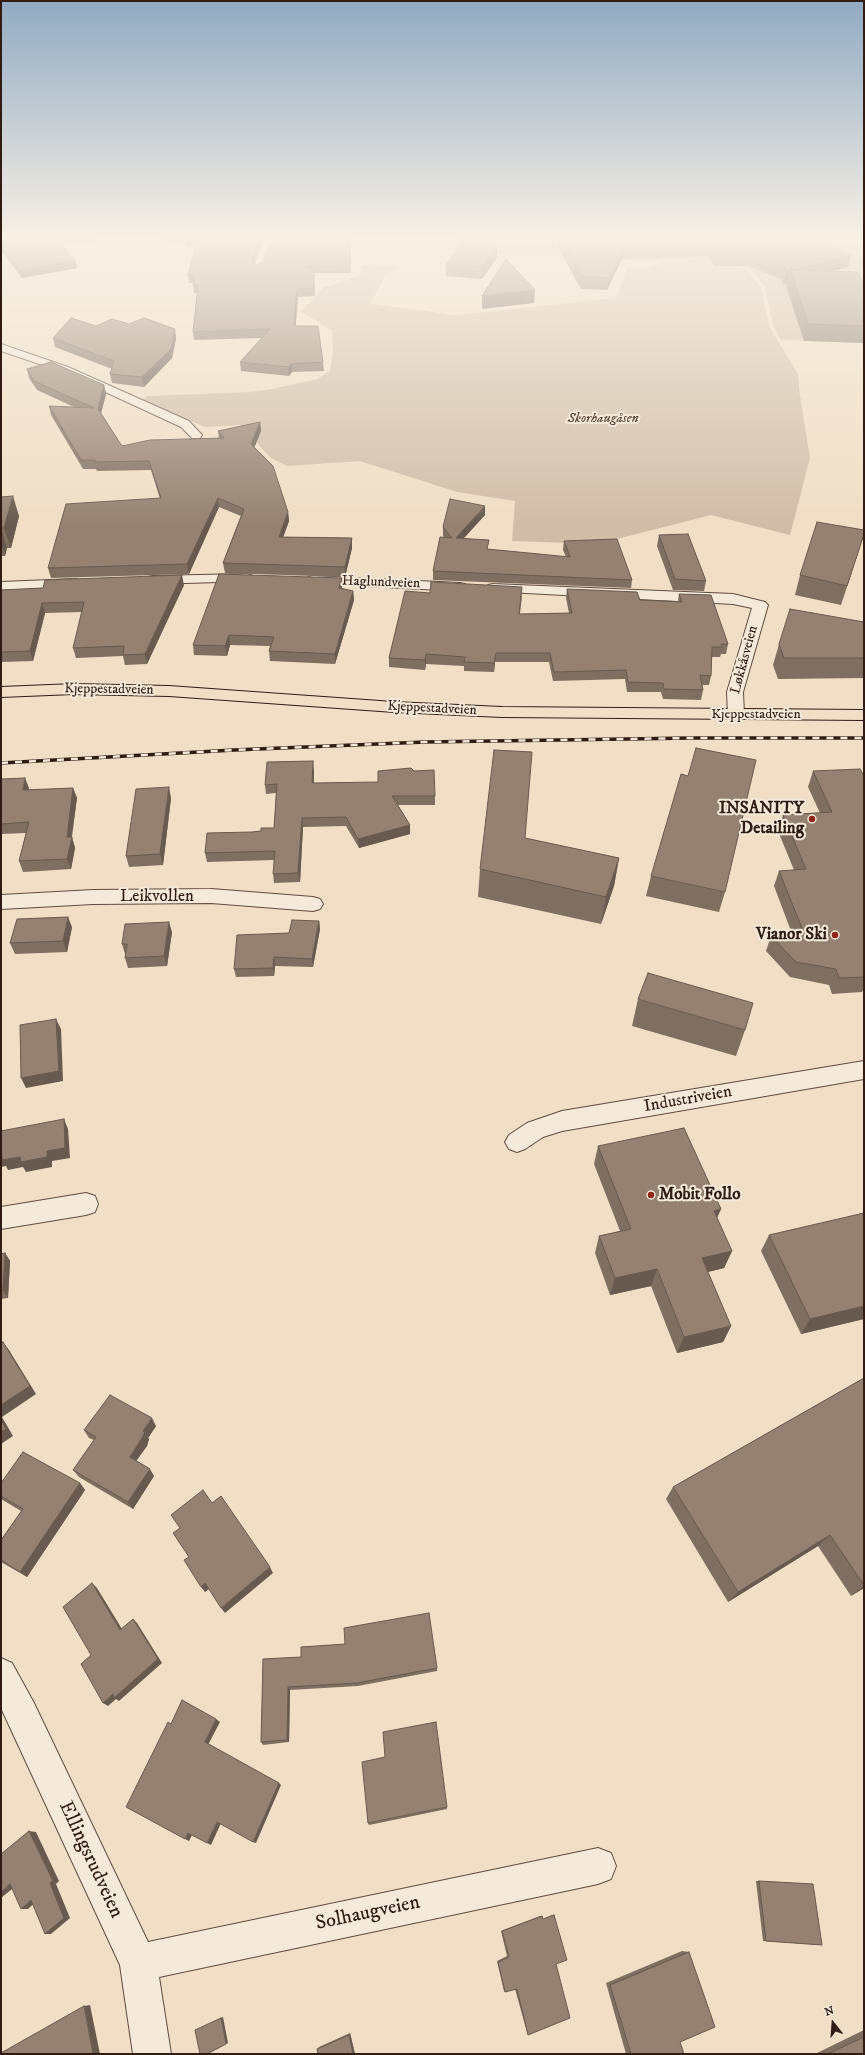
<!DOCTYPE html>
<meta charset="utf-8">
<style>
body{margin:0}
#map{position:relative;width:865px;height:2055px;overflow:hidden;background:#f0dec6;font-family:"IM FELL DW Pica",serif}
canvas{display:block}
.frame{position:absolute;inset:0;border:2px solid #311c14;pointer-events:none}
.north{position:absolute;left:813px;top:2003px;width:40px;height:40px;-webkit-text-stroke:3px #f5eada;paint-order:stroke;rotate:343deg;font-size:11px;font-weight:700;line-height:16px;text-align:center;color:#311c14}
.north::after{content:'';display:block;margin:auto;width:14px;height:18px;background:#311c14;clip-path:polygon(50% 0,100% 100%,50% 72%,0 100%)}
</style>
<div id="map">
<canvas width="865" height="2055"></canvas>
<div class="frame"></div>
<div class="north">N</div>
</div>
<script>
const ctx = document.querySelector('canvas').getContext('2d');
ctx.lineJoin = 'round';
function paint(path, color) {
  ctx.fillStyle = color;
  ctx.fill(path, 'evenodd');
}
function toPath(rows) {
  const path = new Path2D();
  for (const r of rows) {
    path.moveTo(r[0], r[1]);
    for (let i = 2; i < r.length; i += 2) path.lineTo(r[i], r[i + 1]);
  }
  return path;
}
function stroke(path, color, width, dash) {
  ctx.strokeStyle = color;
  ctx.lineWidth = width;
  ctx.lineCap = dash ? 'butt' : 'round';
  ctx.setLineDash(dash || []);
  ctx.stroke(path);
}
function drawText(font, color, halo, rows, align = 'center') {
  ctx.font = font + ' "IM FELL DW Pica",serif';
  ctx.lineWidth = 4;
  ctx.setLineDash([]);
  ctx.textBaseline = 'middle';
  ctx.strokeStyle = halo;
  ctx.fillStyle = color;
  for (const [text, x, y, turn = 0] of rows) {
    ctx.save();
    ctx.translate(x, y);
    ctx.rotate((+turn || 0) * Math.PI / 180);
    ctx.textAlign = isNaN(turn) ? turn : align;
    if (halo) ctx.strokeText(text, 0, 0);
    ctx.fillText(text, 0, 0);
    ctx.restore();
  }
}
const green = toPath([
 [456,238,864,238,864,343,781,340,773,326,765,287,751,270,723,259,585,261,558,256,540,257,453,249],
 [694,260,720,260,747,270,761,287,769,326,798,374,800,396,810,458,790,535,711,515,597,544,512,541,515,501,457,492,360,461,287,466,271,458,240,425,205,427,143,400,147,396,250,392,272,389,317,379,330,371,333,352,332,330,301,312,323,288,361,275,361,265,396,267,386,275,370,304,456,315,616,298,627,268,644,269,661,263]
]);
const minor = toPath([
 [265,238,274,238,263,268,258,271,255,270,253,268,265,238],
 [1,344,68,367,189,421,202,435,200,438,192,438,181,427,60,371,1,351,1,344],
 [246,574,251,575,253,578,251,581,153,584,148,583,146,580,148,577,153,576,246,574],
 [313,576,460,583,465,584,467,587,465,590,460,591,308,583,306,580,308,577,313,576],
 [75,579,80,580,82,583,80,586,1,590,1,582,75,579],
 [493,584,733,594,765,602,768,605,743,692,744,715,742,719,736,720,730,719,728,715,727,692,752,608,733,604,488,591,486,588,488,585,493,584],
 [211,889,313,897,320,899,323,904,320,909,313,911,211,903,93,904,1,909,1,895,93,890,211,889],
 [864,1061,864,1079,562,1131,543,1137,525,1149,517,1152,509,1149,505,1142,509,1135,527,1123,562,1111,864,1061],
 [86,1193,95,1196,98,1204,95,1212,86,1215,1,1229,1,1207,86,1193],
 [1,1658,12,1663,34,1703,148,1942,598,1848,611,1853,616,1866,611,1879,598,1884,159,1977,171,2054,133,2054,120,1965,1,1708,1,1658]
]);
const major = toPath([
 [74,684,169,686,394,702,502,707,864,710,864,720,502,717,394,712,169,696,74,694,1,697,1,687,74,684]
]);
const rail = toPath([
 [1,763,234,750,425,742,692,738,864,738]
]);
const wall = toPath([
 [1,238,100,238,100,242,60,244,75,260,77,268,22,278,1,250],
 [162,238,263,238,254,262,257,265,350,238,351,273,314,273,315,296,298,297,295,326,323,362,324,371,292,372,289,376,241,371,240,362,262,338,194,340,193,332,197,293,194,293,193,283,189,283,188,275,196,247,186,246,185,242,162,242],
 [558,238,810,238,851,255,848,267,834,271,864,286,864,343,804,341,786,286,787,284,783,284,781,279,749,266,714,266,708,256,622,259,607,290,581,289,557,246],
 [497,246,497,258,482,279,446,276,446,264],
 [129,324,176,338,172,358,144,387,112,383,110,374,112,369,55,347,53,338,96,326],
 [27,369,104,385,106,394,101,413,122,446,219,438,218,431,260,422,261,431,254,448,288,512,289,521,283,537,352,538,352,548,345,577,225,573,223,563,241,516,219,507,189,574,51,578,48,568,160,499,151,470,97,471,96,469,83,469,51,415,49,406,74,407,37,390,29,378],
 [1,497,19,516,11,548,7,548,5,556,1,556],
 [485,515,463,538,489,550,566,557,563,550,564,541,632,580,631,588,433,580,433,571,444,537,443,536,443,527],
 [864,534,841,605,795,595,800,575],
 [659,535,706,581,704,591,673,590,657,546],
 [342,578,342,588,353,591,354,600,335,664,270,661,269,651,270,646,230,645,227,656,194,655,193,645],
 [184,585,147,664,125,665,123,656,76,658,73,648,82,612,45,613,33,661,1,662,1,590],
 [567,589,640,600,678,601,679,594,728,644,726,654,721,654,720,657,712,657,711,676,709,685,702,685,703,690,701,700,663,699,661,692,627,692,625,679,553,681,549,662,495,662,494,672,464,671,464,666,426,664,425,670,389,667,389,658,430,593,522,596,520,614,569,613,566,598],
 [864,622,864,678,778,679,773,665,779,644],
 [314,770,314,783,435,796,435,805,398,805,410,825,410,834,359,848,346,826,303,827,300,882,274,883,273,874,274,860,207,862,205,853,252,832,261,831,274,828,276,793,266,794,265,785],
 [813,771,864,776,864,988,862,992,832,994,829,985,790,977,766,951,771,936,791,931,774,886,779,871,794,870,778,831,783,815,820,813,808,787],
 [1,779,29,788,29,790,73,788,77,798,72,837,75,848,71,869,23,872,19,861,26,833,1,834],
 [171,798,163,865,129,867,126,856],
 [525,838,619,858,614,886,601,924,478,897,480,869],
 [651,876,725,892,719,912,646,896],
 [319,921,320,929,313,967,275,966,274,976,236,977,234,969,289,933],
 [72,927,67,952,15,954,10,943],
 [172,932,167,966,128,968,125,958,126,954,125,954,122,944],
 [638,999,745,1030,736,1056,632,1026],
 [598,1146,721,1209,717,1218,732,1251,724,1268,708,1272,731,1326,723,1342,677,1353,651,1286,610,1295,595,1253,599,1236,620,1231,594,1164],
 [769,1235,864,1319,801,1334,761,1251],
 [5,1253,10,1261,8,1298,1,1299,1,1254],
 [864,1378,864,1588,851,1596,818,1546,728,1602,666,1499,673,1487],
 [156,1426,148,1438,149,1439,147,1446,136,1461,154,1476,133,1509,79,1477,73,1470,94,1440,89,1438,84,1430],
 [1,1483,80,1483,85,1490,27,1577,1,1562,1,1540,21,1511,1,1499],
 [263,1659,437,1668,437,1671,358,1686,290,1690,289,1742,263,1745,261,1742],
 [447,1807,447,1809,369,1825,368,1823],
 [756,1881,759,1881,822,1945,763,1941],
 [552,1915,554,1915,556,1964,528,2035,527,2032,515,1989,505,1992,504,1991,497,1961,507,1956,501,1931,540,1916,542,1916,543,1919],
 [682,1951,689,1952,680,2042,684,2054,626,2054,606,1983],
 [864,2030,864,2054,815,2054],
 [350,2033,355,2054,317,2049,319,2047]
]);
const shadedWall = toPath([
 [259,238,263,238,252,267,251,260],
 [497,246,497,258,482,279,483,266],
 [624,246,622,259,607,290,609,278],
 [851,255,848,267,794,282,790,271],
 [75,260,77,268,22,278,20,270],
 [790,271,787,284,783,284,786,272],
 [297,289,298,297,295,335,294,326],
 [535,290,534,303,482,309,482,296],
 [175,329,176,338,172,358,144,387,142,377],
 [292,364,292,372,289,376,288,367],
 [104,385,106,394,100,417,98,409],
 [260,422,261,431,252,453,251,444],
 [13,496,19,516,11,548,4,528],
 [218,498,219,507,189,574,187,564],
 [485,506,485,515,456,547,456,538],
 [288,512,289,521,280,546,279,537],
 [1,528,7,548,5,556,1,543],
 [864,534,859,550,841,605,847,586],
 [352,538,352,548,345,577,345,567],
 [182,575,184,585,147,664,145,654],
 [342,578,342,588,340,598,339,588],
 [353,591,354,600,335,664,335,654],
 [42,603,45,613,33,661,30,651],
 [229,635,230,645,227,656,225,646],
 [496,653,495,662,494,672,494,663],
 [426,654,426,664,425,670,425,660],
 [313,761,314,770,313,792,312,783],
 [25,778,29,788,27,801,23,790],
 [169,787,171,798,163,865,160,854],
 [73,788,77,798,71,839,72,837,75,848,71,869,67,859,67,837],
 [302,818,303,827,300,882,298,873],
 [410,825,410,834,359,848,358,839],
 [619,858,614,886,601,924,606,897],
 [68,917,72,927,67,952,63,941],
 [319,921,320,929,313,967,312,959],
 [169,922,172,932,167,966,164,956],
 [274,957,275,966,274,976,273,968],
 [56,1019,61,1029,63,1081,26,1088,21,1078],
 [64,1119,68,1129,70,1158,52,1161,52,1167,26,1172,23,1167,8,1170,6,1166,1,1167,1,1157,47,1151],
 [721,1209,713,1226,714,1211],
 [732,1251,724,1268,695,1275,702,1258],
 [5,1253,10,1261,8,1298,3,1290],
 [657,1269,651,1286,610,1295,615,1278],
 [864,1306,864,1319,801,1334,810,1319],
 [731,1326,723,1342,677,1353,684,1337],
 [3,1342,9,1350,36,1394,2,1417,13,1436,1,1444,1,1405],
 [152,1418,156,1426,148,1438,149,1439,147,1446,134,1464,130,1457,143,1431],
 [150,1469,154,1476,133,1509,128,1502],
 [80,1483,85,1490,27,1577,20,1572],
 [830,1535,818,1546,728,1602,738,1592],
 [270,1567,273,1573,225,1613,221,1608],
 [92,1583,97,1588,125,1634,120,1630],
 [205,1583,209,1589,205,1592,201,1587],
 [864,1586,864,1588,851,1596],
 [133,1619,137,1623,162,1663,119,1701,116,1699,108,1706,103,1703,113,1694],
 [288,1687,290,1690,289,1742,287,1740],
 [216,1719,220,1722,208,1745,205,1742],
 [279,1783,281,1785,256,1843,253,1842],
 [217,1822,221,1823,211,1845,207,1843],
 [29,1831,36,1832,59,1881,56,1884,70,1918,51,1934,45,1934],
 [188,1833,192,1835,189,1841,185,1839],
 [10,1884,17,1885,1,1898,1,1892],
 [31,1900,38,1900,28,1909,21,1909],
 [90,2005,100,2054,93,2054,84,2006],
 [223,2017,228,2043,226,2044,221,2018],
 [350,2033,355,2054,353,2054,349,2035]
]);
const building = toPath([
 [1,238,55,238,75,260,20,270,1,245,1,238],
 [185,238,259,238,251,260,257,265,263,262,272,238,350,238,351,265,307,266,314,270,314,288,297,289,294,326,318,326,323,362,292,364,288,367,240,362,270,329,193,332,198,285,193,285,194,275,188,275,198,240,185,238],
 [561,238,810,238,851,255,794,270,790,270,790,271,786,272,784,266,752,253,716,254,710,243,624,246,609,278,582,276,561,238],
 [463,243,497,246,483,266,446,264,463,243],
 [506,259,535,290,482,296,506,259],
 [790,270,858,272,864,286,864,326,808,324,790,270],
 [71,318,96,326,112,319,129,324,144,318,175,329,171,349,142,377,110,374,114,361,53,338,71,318],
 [51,362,104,385,98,409,122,446,150,440,224,438,218,431,260,422,251,444,273,466,288,512,279,537,352,538,345,567,223,563,244,509,218,498,187,564,48,568,66,504,161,498,149,461,95,462,95,460,81,460,49,406,94,408,34,381,27,369,51,362],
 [13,496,4,528,1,528,1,529,1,497,13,496],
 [450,499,485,506,456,538,489,540,487,549,570,557,564,541,617,539,632,580,433,571,440,537,452,538,443,527,450,499],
 [817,522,864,530,864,534,847,586,800,575,817,522],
 [688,534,706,581,675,579,659,535,688,534],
 [219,574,342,578,339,588,353,591,335,654,269,651,274,637,229,635,225,646,193,645,219,574],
 [182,575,145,654,123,655,124,646,73,648,84,602,42,603,30,651,1,652,1,590,43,588,45,580,182,575],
 [431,582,522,587,519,614,572,613,567,589,637,592,640,600,682,602,679,594,711,595,728,644,721,644,722,647,712,647,711,676,700,675,703,690,664,689,663,683,628,682,626,670,554,672,550,653,496,653,494,663,464,662,465,657,426,654,425,660,389,658,405,591,430,593,431,582],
 [790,609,864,622,864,658,784,658,779,644,790,609],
 [696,748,756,760,725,892,651,876,681,774,688,776,696,748],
 [494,750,532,752,525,838,619,858,606,897,480,869,494,750],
 [313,761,312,783,378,782,378,771,411,768,414,771,434,770,435,796,392,796,410,825,358,839,346,817,302,818,298,873,273,874,275,851,205,853,207,833,252,832,261,831,261,828,274,828,277,784,265,785,267,762,313,761],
 [860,769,864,776,864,977,839,978,836,969,796,962,771,936,802,928,779,871,806,869,783,815,832,812,813,771,860,769],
 [25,778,23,790,73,788,67,837,72,837,67,859,19,861,29,822,1,824,1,779,25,778],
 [169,787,160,854,126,856,136,789,169,787],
 [68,917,63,941,10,943,17,919,68,917],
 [292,920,319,921,312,959,274,957,273,968,234,969,237,935,289,933,292,920],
 [169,922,164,956,125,958,127,944,122,944,125,924,169,922],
 [648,973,753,1003,745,1030,638,999,648,973],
 [56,1019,59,1071,21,1078,20,1025,56,1019],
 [64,1119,65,1148,47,1151,47,1157,21,1162,20,1157,2,1160,2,1156,1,1157,1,1131,64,1119],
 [684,1128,721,1209,714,1211,732,1251,702,1258,731,1326,684,1337,657,1269,615,1278,599,1236,631,1229,598,1146,684,1128],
 [864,1213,864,1306,810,1319,769,1235,864,1213],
 [5,1253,3,1290,1,1290,1,1254,5,1253],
 [3,1342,30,1386,1,1405,1,1343,3,1342],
 [864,1378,864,1585,830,1535,738,1592,673,1487,864,1378],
 [110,1395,152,1418,143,1431,145,1432,142,1438,130,1457,150,1469,128,1502,73,1470,96,1437,84,1430,110,1395],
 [1,1420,6,1429,1,1432,1,1420],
 [23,1452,80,1483,20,1572,1,1560,1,1540,23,1509,1,1496,1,1483,23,1452],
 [203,1490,212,1503,221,1496,270,1567,221,1608,205,1583,201,1587,184,1560,189,1557,173,1533,180,1528,171,1515,203,1490],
 [92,1583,120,1630,133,1619,158,1659,114,1698,113,1694,103,1703,81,1664,91,1655,63,1607,92,1583],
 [429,1613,437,1668,357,1683,288,1687,287,1740,261,1742,263,1659,301,1657,301,1647,345,1644,344,1628,429,1613],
 [182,1700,216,1719,205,1742,279,1783,253,1842,217,1822,207,1843,188,1833,185,1839,126,1807,168,1722,171,1724,182,1700],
 [436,1722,447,1807,368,1823,362,1762,385,1757,383,1732,436,1722],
 [29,1831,53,1881,50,1883,64,1918,45,1934,31,1900,21,1909,10,1884,1,1892,1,1854,29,1831],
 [759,1881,813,1884,822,1945,766,1941,759,1881],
 [554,1915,567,1960,556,1964,570,2018,528,2035,517,1989,505,1992,498,1962,509,1957,502,1931,542,1916,543,1919,554,1915],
 [689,1952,715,2027,680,2042,684,2054,631,2054,610,1985,689,1952],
 [84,2006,93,2054,1,2054,1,2053,84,2006],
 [221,2018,226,2044,207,2054,200,2054,195,2030,221,2018],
 [349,2035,353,2054,318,2054,317,2049,349,2035],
 [864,2037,864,2054,828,2054,864,2037]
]);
const markers = [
 [812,819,4,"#8f2418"],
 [835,935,4,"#8f2418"],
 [651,1195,4,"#8f2418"]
];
const farParknames = [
 ["Skorhaugåsen",603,419]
];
const farStreetnames = [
 ["Haglundveien",381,583,2],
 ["Løkkåsveien",745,660,-75],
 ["Kjeppestadveien",109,690,1],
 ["Kjeppestadveien",432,709,3],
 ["Kjeppestadveien",756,715]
];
const poiNames = [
 ["INSANITY",804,809],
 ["Detailing",804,829],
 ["Vianor Ski",827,935],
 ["Mobit Follo",659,1195,"left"]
];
const streetNames = [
 ["Leikvollen",157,897],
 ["Industriveien",688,1100,-10]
];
const nearStreetnames = [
 ["Ellingsrudveien",90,1860,65],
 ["Solhaugveien",368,1914,-12]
];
paint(green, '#d0bda8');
stroke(minor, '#614c40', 2);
stroke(major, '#311c14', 2);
paint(minor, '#f5eada');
paint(major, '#f0dec6');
stroke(rail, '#311c14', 3.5);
stroke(rail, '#f5eada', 2.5, [7]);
paint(wall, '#7f6f61');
paint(shadedWall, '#685a4f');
paint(building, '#948171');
stroke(building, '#685a4f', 1);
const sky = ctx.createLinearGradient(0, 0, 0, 526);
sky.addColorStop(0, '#91aac2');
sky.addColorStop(0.45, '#f8f0e5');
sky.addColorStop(1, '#f8f0e500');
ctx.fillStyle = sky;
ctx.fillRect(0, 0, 865, 526);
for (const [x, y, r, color] of markers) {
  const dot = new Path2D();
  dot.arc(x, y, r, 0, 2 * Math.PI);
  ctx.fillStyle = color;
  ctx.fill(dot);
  stroke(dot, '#f5eada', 1.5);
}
drawText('italic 14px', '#614c40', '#f5eada', farParknames);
drawText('14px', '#311c14', '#f5eada', farStreetnames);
drawText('bold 17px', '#311c14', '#f5eada', poiNames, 'right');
drawText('17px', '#311c14', '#f5eada', streetNames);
drawText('20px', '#311c14', '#f5eada', nearStreetnames);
</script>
